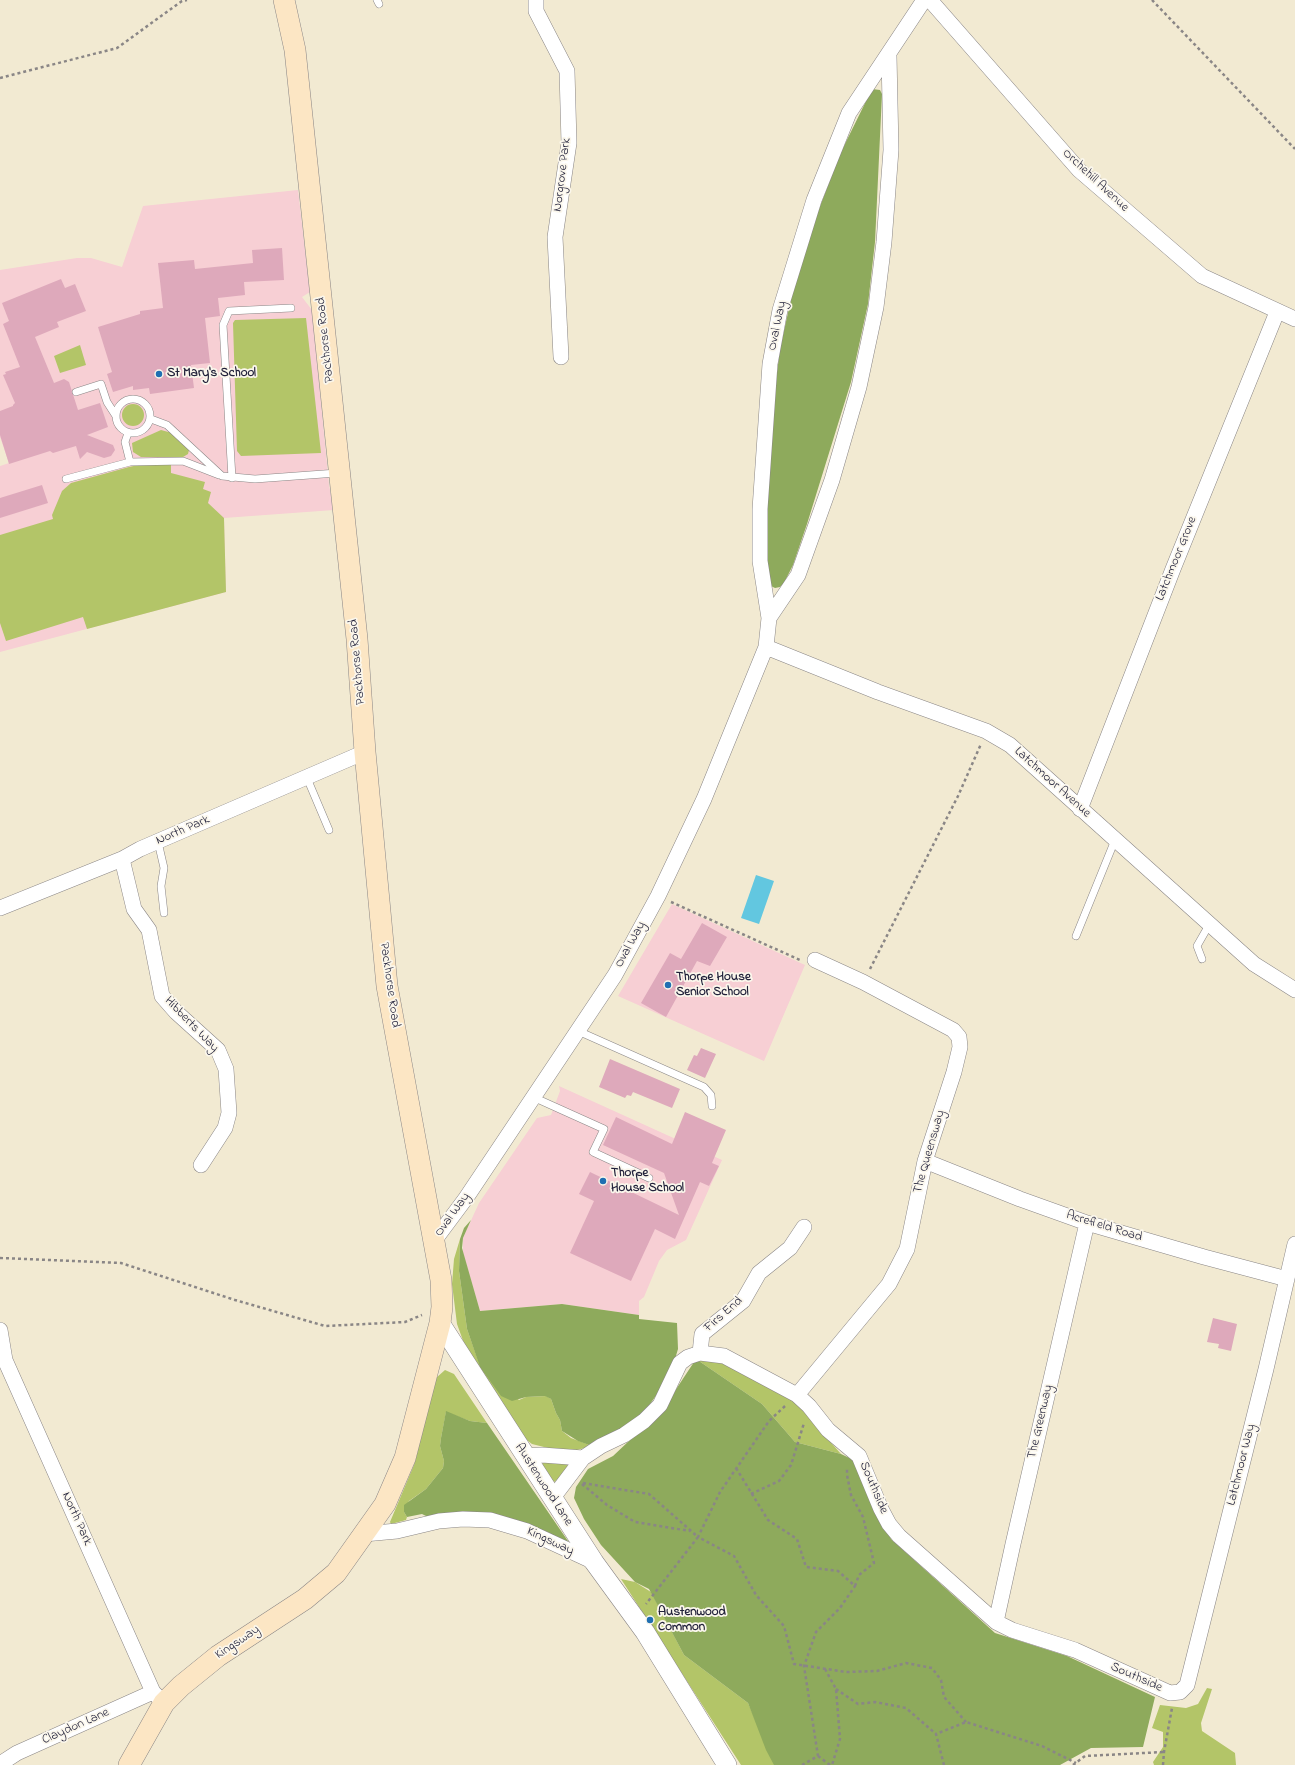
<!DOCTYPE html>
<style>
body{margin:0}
canvas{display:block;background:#f2ead2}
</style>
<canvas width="1295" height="1765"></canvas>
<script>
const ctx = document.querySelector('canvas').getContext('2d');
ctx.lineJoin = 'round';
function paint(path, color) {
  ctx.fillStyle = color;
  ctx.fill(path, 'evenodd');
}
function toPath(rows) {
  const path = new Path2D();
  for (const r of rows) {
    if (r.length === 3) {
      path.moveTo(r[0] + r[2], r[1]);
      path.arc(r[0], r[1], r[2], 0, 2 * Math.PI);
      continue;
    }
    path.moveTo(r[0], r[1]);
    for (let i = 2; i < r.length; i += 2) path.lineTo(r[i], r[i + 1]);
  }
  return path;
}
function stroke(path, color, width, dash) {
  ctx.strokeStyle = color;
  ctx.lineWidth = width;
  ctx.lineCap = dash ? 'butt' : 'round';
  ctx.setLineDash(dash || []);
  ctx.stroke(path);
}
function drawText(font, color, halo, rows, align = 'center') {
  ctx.font = font + ' "Indie Flower",sans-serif';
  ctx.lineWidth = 3.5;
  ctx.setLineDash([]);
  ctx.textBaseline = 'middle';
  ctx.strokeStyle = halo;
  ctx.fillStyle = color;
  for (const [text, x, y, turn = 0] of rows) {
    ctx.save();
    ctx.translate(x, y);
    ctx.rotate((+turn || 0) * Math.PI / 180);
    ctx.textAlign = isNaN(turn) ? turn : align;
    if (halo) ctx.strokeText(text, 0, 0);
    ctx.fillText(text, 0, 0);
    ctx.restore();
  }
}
const built = toPath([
 [298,190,310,292,302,297,312,310,329,485,334,510,224,518,226,592,0,652,0,466,9,463,0,437,0,270,77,258,91,258,122,267,143,206],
 [672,904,805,965,764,1061,618,996],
 [559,1086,722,1160,686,1240,667,1250,659,1261,644,1297,639,1301,639,1315,562,1304,480,1311,463,1253,463,1238,479,1203,537,1118,551,1115,560,1091]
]);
const green = toPath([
 [306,318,321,453,241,456,237,451,233,323,235,320],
 [80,345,86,365,60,373,54,356],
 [133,415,11],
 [161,430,172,433,189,450,188,454,183,457,141,457,133,452,132,443],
 [143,464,171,465,171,473,205,482,203,489,211,492,208,503,224,518,226,592,87,629,83,617,6,641,0,623,0,535,53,519,52,515,62,491,71,483,129,467],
 [460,1239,459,1271,467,1329,480,1366,519,1400,526,1397,546,1396,551,1399,556,1413,560,1420,562,1431,571,1438,592,1446,577,1450,552,1449,532,1444,524,1438,465,1346,457,1324,452,1284,454,1259],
 [696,1359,720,1359,787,1395,799,1406,841,1454,795,1442,762,1404],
 [445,1370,454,1374,487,1423,470,1421,446,1412,441,1438,440,1446,444,1461,443,1468,426,1489,409,1501,404,1512,407,1517,406,1520,391,1524,390,1522,414,1465,436,1378],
 [544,1462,566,1463,568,1466,563,1475,553,1483,542,1464],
 [621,1579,635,1582,651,1592,684,1655,748,1703,775,1765,741,1765],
 [1207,1688,1212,1689,1201,1723,1202,1731,1235,1753,1236,1765,1154,1765,1153,1762,1163,1747,1163,1732,1152,1728,1160,1705,1186,1708,1198,1704]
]);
const forest = toPath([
 [872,89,880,90,882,94,875,242,868,304,851,382,807,524,793,565,784,583,780,587,775,588,771,586,768,577,766,515,774,396,780,349,793,290,809,235,840,154],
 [471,1220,463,1238,462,1248,480,1311,562,1304,639,1315,639,1319,677,1323,678,1349,675,1359,665,1383,640,1418,592,1446,578,1441,562,1431,560,1420,556,1413,551,1399,545,1396,526,1397,512,1401,501,1396,480,1367,467,1329,459,1271,460,1239,464,1228],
 [696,1359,762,1404,795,1442,841,1454,864,1465,891,1539,995,1633,1067,1656,1155,1697,1143,1747,1091,1748,1060,1765,774,1765,766,1750,748,1703,684,1655,649,1589,635,1582,601,1545,584,1519,574,1498,576,1487,588,1469,613,1456,663,1409],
 [446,1411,470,1421,487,1423,570,1544,540,1532,430,1518,422,1514,407,1517,404,1512,404,1505,426,1489,443,1468,444,1461,440,1446,441,1438]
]);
const water = toPath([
 [756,875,774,881,759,924,741,918]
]);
const building = toPath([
 [282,248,284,280,244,282,245,295,218,298,220,316,205,318,210,363,191,365,194,388,150,394,149,388,133,390,133,386,113,392,107,374,112,372,98,327,140,314,140,311,163,308,158,263,194,260,195,269,253,263,252,250],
 [61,279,65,288,75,284,86,311,57,322,59,327,35,337,54,383,64,379,69,382,78,410,100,403,108,427,87,435,113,445,115,450,111,456,104,458,87,452,80,459,76,446,53,453,50,451,9,464,0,435,0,411,13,406,13,405,15,403,3,375,6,374,5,372,20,367,3,324,9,321,2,303],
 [42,485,48,503,0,518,0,498],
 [702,923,727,937,710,966,697,961,666,1017,641,1003,670,953,681,959],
 [701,1048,716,1054,705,1078,687,1070,694,1055,697,1056],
 [610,1059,680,1089,672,1108,633,1092,631,1096,627,1095,625,1098,599,1087],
 [685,1112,726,1130,712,1163,719,1166,709,1186,700,1182,675,1239,655,1229,631,1281,570,1253,594,1201,579,1194,590,1172,679,1215,664,1173,603,1145,616,1117,672,1144],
 [1213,1318,1237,1324,1231,1351,1218,1348,1219,1344,1207,1342]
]);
const path = toPath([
 [1152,0,1295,149],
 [0,78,117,48,182,1,187,0],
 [671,902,800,960],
 [870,969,958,796,981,744],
 [0,1258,121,1263,235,1300,325,1326,405,1322,422,1315],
 [785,1406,769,1421,720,1492,698,1537,734,1556,756,1595,784,1626,794,1664,846,1672,877,1671,906,1663,932,1668,941,1680,944,1697,966,1722],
 [736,1468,768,1520,797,1539,806,1567,838,1571,855,1586,859,1575,874,1563,863,1517,851,1495,847,1475,847,1469],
 [583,1483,649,1494,698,1537,646,1604],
 [582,1484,607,1505,635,1522,690,1531],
 [751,1494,779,1481,791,1465,804,1423],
 [825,1669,836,1689,840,1739,832,1765],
 [836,1689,858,1704,875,1702,906,1708,936,1734],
 [818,1756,830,1765],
 [802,1765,818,1756,804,1666,816,1632,840,1608,855,1586],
 [944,1765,936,1734,966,1722,1042,1746,1076,1763],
 [1073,1765,1085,1756,1164,1752],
 [1163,1765,1164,1752,1172,1708]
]);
const service = toPath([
 [377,0,379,4],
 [76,392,101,384,107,402,116,416],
 [133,416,17],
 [151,419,167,425,222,476,255,479,337,473],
 [130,462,183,461,219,475],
 [232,478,223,325,229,311,291,308],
 [66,479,130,462,125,442,128,433],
 [307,778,329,830],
 [158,842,164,868,161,886,164,913],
 [1076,936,1115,840],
 [1202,959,1197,946,1209,925],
 [578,1031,704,1087,711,1095,712,1106],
 [533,1097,604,1129,593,1152,649,1178]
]);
const minor = toPath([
 [536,0,536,11,567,71,569,143,555,237,561,357],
 [930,0,1079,170,1202,276,1295,319],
 [769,618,798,575,832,480,859,387,876,307,884,242,891,150,889,56],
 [766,647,878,692,986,731,1010,745,1254,964,1295,990],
 [1080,809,1173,569,1277,312],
 [122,859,134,909,149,930,162,996,176,1012,218,1050,226,1069,229,1113,225,1128,201,1165],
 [0,908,122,859,140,849,365,752],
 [925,1161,1020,1199,1087,1223,1204,1257,1287,1279],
 [434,1241,466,1198,615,975,658,896,704,799,766,647,769,618,760,561,760,509,770,364,780,310,814,200,849,113,924,0],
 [0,1330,5,1360,153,1692,164,1703],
 [700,1353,702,1334,743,1301,759,1273,790,1248,804,1227],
 [797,1395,889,1284,907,1249,925,1161,954,1072,960,1047,959,1037,953,1030,863,982,815,960],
 [524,1456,542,1455,583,1458],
 [552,1499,583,1458,601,1446,624,1435,644,1421,660,1405,680,1363,688,1357,700,1353,724,1356,797,1395,809,1406,828,1430,859,1456,881,1509,889,1524,899,1536,996,1622,1012,1630,1075,1650,1170,1693,1180,1692,1187,1685,1266,1369,1295,1244],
 [364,1534,397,1531,439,1521,463,1519,490,1520,527,1531,594,1562],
 [996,1622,1013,1544,1087,1223],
 [0,1764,17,1753,153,1692]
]);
const tertiary = toPath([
 [440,1323,594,1562,645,1632,727,1765]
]);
const secondary = toPath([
 [129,1765,164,1703,181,1686,218,1656,305,1599,336,1573,385,1504,405,1458,440,1323,442,1307,441,1280,387,986,365,752,357,639,295,50,284,0]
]);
const markers = [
 [159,374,4,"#1f6fb2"],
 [668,985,4,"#1f6fb2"],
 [603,1181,4,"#1f6fb2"],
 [650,1620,4,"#1f6fb2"]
];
const streetNames = [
 ["Norgrove Park",563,175,-83],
 ["Orchehill Avenue",1095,181,43],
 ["Oval Way",778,326,-78],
 ["Packhorse Road",326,340,-96],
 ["Latchmoor Grove",1177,559,-68],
 ["Packhorse Road",358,662,-95],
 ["Latchmoor Avenue",1052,783,42],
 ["North Park",183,831,-23],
 ["Oval Way",631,945,-61],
 ["Packhorse Road",389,985,82],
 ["Hibberts Way",191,1025,46],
 ["The Queensway",930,1152,-74],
 ["Oval Way",453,1215,-54],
 ["Acrefield Road",1104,1227,17],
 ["Firs End",724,1315,-41],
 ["The Greenway",1041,1422,-77],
 ["Latchmoor Way",1242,1465,-76],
 ["Austenwood Lane",543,1485,57],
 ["Southside",873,1488,67],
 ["North Park",76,1519,66],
 ["Kingsway",550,1542,25],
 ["Kingsway",238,1643,-34],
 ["Southside",1136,1678,24],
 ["Claydon Lane",76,1727,-24]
];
const poiNames = [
 ["St Mary's School",167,374],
 ["Thorpe House",676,978],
 ["Senior School",676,993],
 ["Thorpe",611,1174],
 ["House School",611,1189],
 ["Austenwood",658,1613],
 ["Common",658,1628]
];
paint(built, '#f7cfd4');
paint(green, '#b3c568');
paint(forest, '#8eaa5c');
paint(water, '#62c7e0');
paint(building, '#dea9bb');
stroke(service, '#8a8686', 8);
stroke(minor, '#8a8686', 16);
stroke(tertiary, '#8a8686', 20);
stroke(secondary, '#8a8686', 22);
stroke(path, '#8a8686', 2.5, [3, 3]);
stroke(service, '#fff', 7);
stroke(minor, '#fff', 15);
stroke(tertiary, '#fff', 19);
stroke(secondary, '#fce6c4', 21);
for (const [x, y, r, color] of markers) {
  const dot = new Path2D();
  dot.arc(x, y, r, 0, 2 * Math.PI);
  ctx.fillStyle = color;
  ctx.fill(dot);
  stroke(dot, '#fbf7ec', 1.5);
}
drawText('13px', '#22223b', '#fbf7ec', streetNames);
drawText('bold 13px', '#22223b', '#fbf7ec', poiNames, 'left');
</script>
